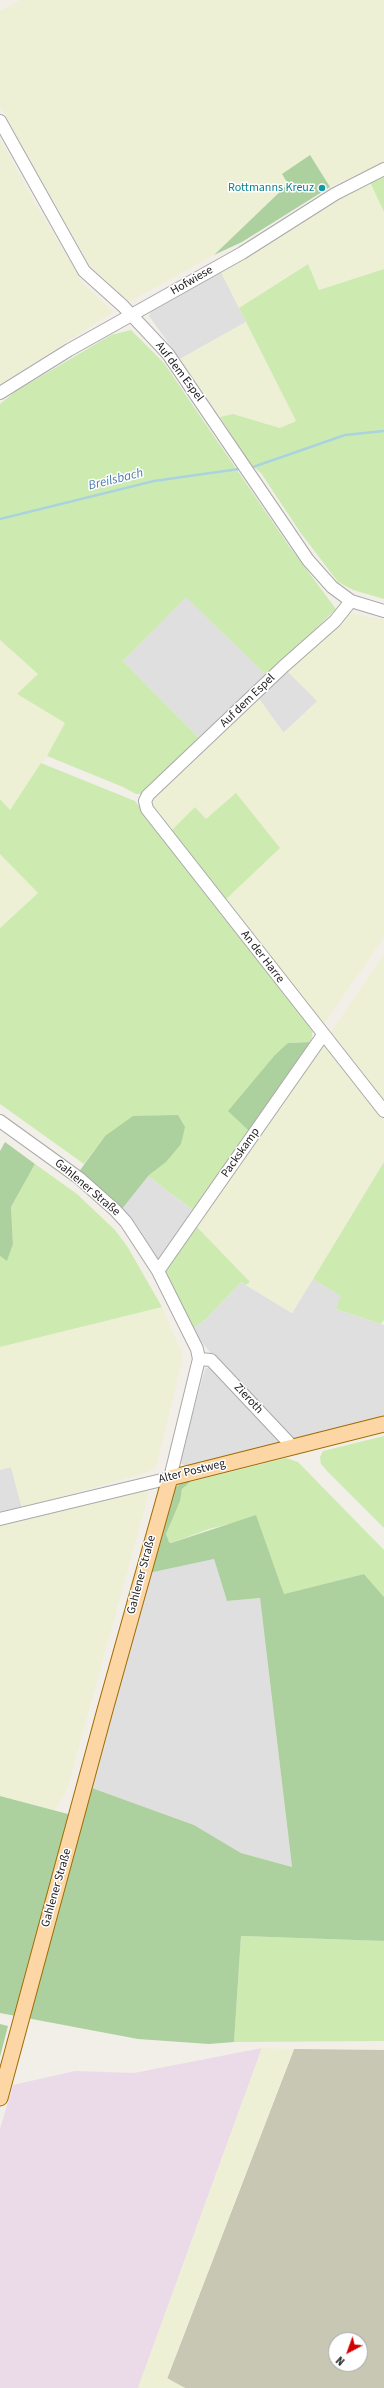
<!DOCTYPE html>
<meta charset="utf-8">
<style>
body{margin:0}
#map{position:relative;width:384px;height:2388px;overflow:hidden;background:#f2efe9;font-family:"Source Sans 3",sans-serif}
canvas{display:block}
.north{position:absolute;left:328px;top:2332px;width:40px;height:40px;box-sizing:border-box;background:#fff;border:1px solid #a7a7a7;border-radius:50%;rotate:221deg;font-size:11px;font-weight:700;line-height:16px;text-align:center;color:#222}
.north::after{content:'';display:block;margin:auto;width:14px;height:18px;background:#d40000;clip-path:polygon(50% 0,100% 100%,50% 72%,0 100%)}
</style>
<div id="map">
<canvas width="384" height="2388"></canvas>
<div class="north">N</div>
</div>
<script>
const ctx = document.querySelector('canvas').getContext('2d');
ctx.lineJoin = 'round';
function paint(path, color) {
  ctx.fillStyle = color;
  ctx.fill(path, 'evenodd');
}
function toPath(rows) {
  const path = new Path2D();
  for (const r of rows) {
    path.moveTo(r[0], r[1]);
    for (let i = 2; i < r.length; i += 2) path.lineTo(r[i], r[i + 1]);
  }
  return path;
}
function stroke(path, color, width, dash) {
  ctx.strokeStyle = color;
  ctx.lineWidth = width;
  ctx.lineCap = dash ? 'butt' : 'round';
  ctx.setLineDash(dash || []);
  ctx.stroke(path);
}
function drawText(font, color, halo, rows, align = 'center') {
  ctx.font = font + ' "Source Sans 3",sans-serif';
  ctx.lineWidth = 3;
  ctx.setLineDash([]);
  ctx.textBaseline = 'middle';
  ctx.strokeStyle = halo;
  ctx.fillStyle = color;
  for (const [text, x, y, turn = 0] of rows) {
    ctx.save();
    ctx.translate(x, y);
    ctx.rotate((+turn || 0) * Math.PI / 180);
    ctx.textAlign = isNaN(turn) ? turn : align;
    if (halo) ctx.strokeText(text, 0, 0);
    ctx.fillText(text, 0, 0);
    ctx.restore();
  }
}
const residential = toPath([
 [221,272,246,322,180,359,149,316,151,312],
 [186,596,267,676,200,739,123,661],
 [284,668,318,701,283,733,257,696],
 [148,1176,197,1213,160,1260,156,1258,122,1209],
 [313,1279,342,1296,336,1309,384,1325,384,1417,294,1442,214,1357,199,1339,194,1328,206,1319,241,1282,292,1313],
 [211,1366,281,1440,280,1443,186,1467,181,1463,180,1459,205,1369],
 [11,1467,22,1508,0,1513,0,1470],
 [214,1559,227,1601,260,1598,292,1867,241,1853,194,1825,92,1788,149,1573]
]);
const industrial = toPath([
 [262,2048,138,2388,0,2388,0,2129,13,2085,75,2071,134,2073]
]);
const construction = toPath([
 [294,2049,384,2050,384,2388,185,2388,167,2379],
 [336,2340,360,2340,360,2364,336,2364]
]);
const farmland = toPath([
 [21,0,384,0,384,162,330,187,310,155,282,174,288,184,214,255,129,302,90,266,0,107,0,11],
 [0,139,35,203,83,283,113,312,0,385],
 [370,182,384,212,384,269,319,290,307,264,239,308,221,272,252,255,339,197],
 [246,322,296,421,280,428,233,414,220,417,180,359],
 [350,613,384,620,384,937,322,1027,223,902,280,848,206,819,195,807,169,833,157,819,149,798,257,696,284,733,317,701,284,668],
 [0,640,38,674,18,695,66,723,47,756,10,810,0,799],
 [0,854,38,893,0,928],
 [384,954,384,1106,328,1036],
 [328,1046,384,1117,384,1162,292,1313,246,1285,250,1282,197,1227,318,1047],
 [162,1307,181,1351,182,1362,156,1467,148,1472,22,1508,11,1467,0,1470,0,1347],
 [146,1489,149,1493,67,1790,55,1810,0,1796,0,1523],
 [262,2048,294,2049,167,2378,185,2388,138,2388]
]);
const grass = toPath([
 [384,176,384,212,370,182],
 [308,264,319,290,384,269,384,599,353,590,338,582,300,532,261,473,251,465,220,417,233,414,280,428,296,421,239,308],
 [131,330,164,363,289,546,336,609,267,676,186,597,123,661,200,739,142,794,136,794,123,787,47,756,65,723,17,694,38,674,0,640,0,404,16,391,111,335],
 [41,763,135,801,313,1029,311,1042,289,1043,229,1111,250,1132,197,1213,148,1176,105,1136,84,1164,0,1104,0,928,38,893,0,854,0,799,10,810],
 [236,793,280,848,223,902,169,833,195,807,206,819],
 [384,1162,384,1320,381,1324,336,1309,341,1296,313,1279],
 [35,1164,77,1194,115,1230,127,1246,162,1307,0,1347,0,1256,7,1260,13,1244,11,1207],
 [197,1227,250,1282,246,1285,241,1282,206,1319,194,1328,164,1271],
 [384,1436,384,1528,328,1472,321,1464,320,1457,323,1451],
 [286,1458,298,1462,384,1550,384,1597,364,1574,284,1594,256,1517,209,1529,171,1543,167,1539,166,1534,184,1485,190,1482],
 [241,1936,384,1941,384,2041,234,2042]
]);
const forest = toPath([
 [310,155,330,187,242,242,214,255,288,184,282,174],
 [311,1042,250,1132,228,1111,275,1055,288,1043],
 [178,1115,185,1127,181,1144,166,1162,149,1175,122,1209,78,1173,105,1136,133,1116],
 [5,1142,35,1164,11,1207,13,1244,7,1261,0,1256,0,1151],
 [187,1478,190,1482,182,1489,180,1501,166,1534,169,1542,171,1543,256,1515,284,1594,364,1574,384,1597,384,1941,241,1936,234,2042,209,2044,138,2039,0,2013,0,1796,83,1818,92,1788,194,1825,241,1853,292,1867,260,1598,227,1601,214,1559,149,1573,172,1490],
 [0,2024,8,2026,0,2057]
]);
const stream = toPath([
 [253,467,345,435,384,431],
 [0,519,154,481,239,469]
]);
const minor = toPath([
 [0,121,84,271,123,306,168,354,308,560,332,587,351,601,384,611],
 [0,393,69,350,242,253,335,194,384,169],
 [351,601,335,621,284,666,148,795,145,801,147,809,384,1111],
 [0,1121,79,1178,115,1210,126,1222,158,1271,197,1349,199,1359,170,1478,0,1519],
 [158,1271,323,1035],
 [199,1359,211,1360,293,1447]
]);
const major = toPath([
 [0,2098,105,1710,170,1478,384,1424]
]);
const markers = [
 [322,188,4,"#0f9aa8"]
];
const cultureNames = [
 ["Rottmanns Kreuz",314,188]
];
const streetNames = [
 ["Hofwiese",192,281,-30],
 ["Auf dem Espel",179,372,53],
 ["Auf dem Espel",248,701,-44],
 ["An der Harre",262,957,52],
 ["Packskamp",241,1153,-55],
 ["Gahlener Straße",87,1188,40],
 ["Zieroth",248,1399,47],
 ["Alter Postweg",192,1472,-14],
 ["Gahlener Straße",142,1575,-75],
 ["Gahlener Straße",57,1888,-74]
];
const waterNames = [
 ["Breilsbach",116,480,-14]
];
paint(residential, '#e0dfdf');
paint(industrial, '#ebdbe8');
paint(construction, '#c7c7b4');
paint(farmland, '#eef0d5');
paint(grass, '#cdebb0');
paint(forest, '#add19e');
stroke(stream, '#aad3df', 2.5);
stroke(minor, '#a9a9a9', 14);
stroke(major, '#a06b00', 17);
stroke(minor, '#fff', 12);
stroke(major, '#fcd6a4', 15);
for (const [x, y, r, color] of markers) {
  const dot = new Path2D();
  dot.arc(x, y, r, 0, 2 * Math.PI);
  ctx.fillStyle = color;
  ctx.fill(dot);
  stroke(dot, '#fff', 1.5);
}
drawText('12px', '#0d838f', '#fff', cultureNames, 'right');
drawText('12px', '#222', '#fff', streetNames);
drawText('italic 13px', '#4a7aab', '#fff', waterNames);
</script>
